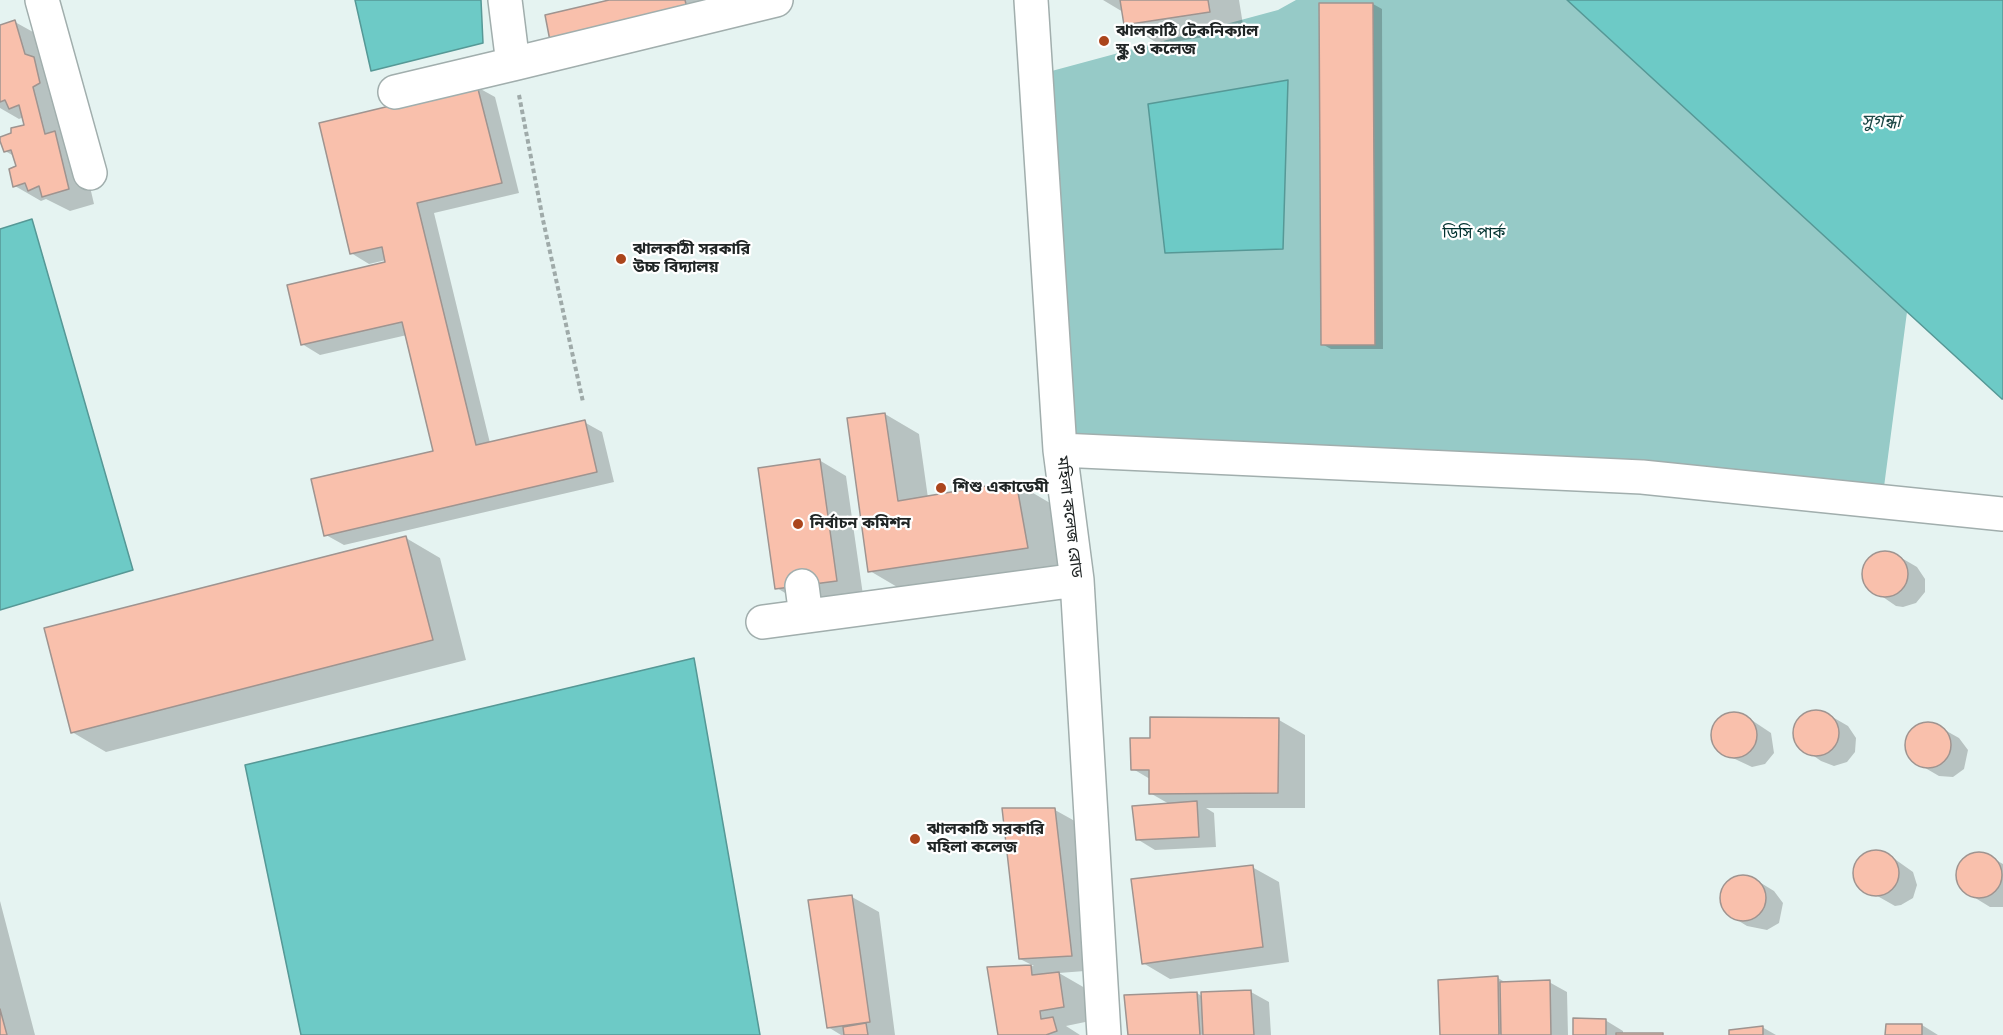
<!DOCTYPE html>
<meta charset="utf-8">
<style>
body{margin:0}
canvas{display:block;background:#e5f3f1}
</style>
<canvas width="2003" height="1035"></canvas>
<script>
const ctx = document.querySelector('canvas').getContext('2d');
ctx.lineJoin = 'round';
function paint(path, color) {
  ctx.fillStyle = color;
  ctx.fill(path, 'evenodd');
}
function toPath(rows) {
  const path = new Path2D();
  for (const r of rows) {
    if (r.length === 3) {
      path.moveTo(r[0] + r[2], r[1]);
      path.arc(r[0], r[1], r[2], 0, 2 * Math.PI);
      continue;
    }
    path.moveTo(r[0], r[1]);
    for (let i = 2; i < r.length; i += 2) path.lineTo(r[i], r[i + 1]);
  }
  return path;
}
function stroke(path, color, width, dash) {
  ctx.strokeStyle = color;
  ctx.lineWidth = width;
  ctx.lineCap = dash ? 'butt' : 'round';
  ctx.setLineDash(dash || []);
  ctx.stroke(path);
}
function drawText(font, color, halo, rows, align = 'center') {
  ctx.font = font + ' Arial,"Noto Sans Bengali",sans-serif';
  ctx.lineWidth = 4.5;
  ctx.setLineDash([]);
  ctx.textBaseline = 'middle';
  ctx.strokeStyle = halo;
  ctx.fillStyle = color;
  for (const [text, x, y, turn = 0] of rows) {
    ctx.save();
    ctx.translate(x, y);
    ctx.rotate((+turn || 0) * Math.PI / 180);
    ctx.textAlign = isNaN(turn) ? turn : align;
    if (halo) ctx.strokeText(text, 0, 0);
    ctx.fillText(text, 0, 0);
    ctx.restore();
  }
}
const green = toPath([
 [1296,0,1569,0,1907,312,1882,502,1071,445,1048,72,1278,10]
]);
const water = toPath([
 [355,0,481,0,483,43,371,71,355,0],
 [1567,0,2003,0,2003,399,2002,399,1567,0],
 [1288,80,1283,249,1165,253,1148,104,1288,80],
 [32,219,133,570,0,610,0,229,32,219],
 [694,658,760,1035,301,1035,245,765,694,658]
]);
const shadow = toPath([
 [612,0,707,0,715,31],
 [1103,0,1239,0,1244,31,1159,44,1125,24,1123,12],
 [1373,4,1382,9,1383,349,1331,349,1322,344],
 [15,22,42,37,81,148,94,204,70,211,46,199,41,201,15,186,17,167,14,156,5,151,26,126,24,117,19,119,0,108,0,26],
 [477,87,495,97,519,193,434,213,490,443,584,422,602,432,614,482,344,545,326,535,434,452,407,335,320,355,302,344,387,263,386,260,369,264,351,253],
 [885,414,919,434,928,498,1016,483,1050,503,1061,567,904,591,870,571],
 [819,460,846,476,863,595,803,604,777,588],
 [406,538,440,558,466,660,106,752,72,732],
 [1883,553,1898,556,1917,567,1925,579,1925,592,1916,603,1903,607,1896,606,1867,586,1863,572,1870,558],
 [1814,711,1829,715,1848,726,1856,738,1855,752,1847,762,1834,766,1821,761,1798,745,1794,731,1801,717],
 [1733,713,1747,717,1771,733,1774,753,1765,764,1752,767,1720,752,1713,740,1713,732,1719,719],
 [1279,720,1305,735,1305,808,1206,808,1214,813,1216,847,1155,850,1137,839,1171,805,1150,793,1150,779,1133,769,1151,739],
 [1934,724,1959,738,1968,750,1964,769,1953,777,1939,776,1920,765,1909,756,1907,750,1908,735,1919,725],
 [1055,810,1082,825,1098,970,1059,973,1085,988,1090,1021,1066,1026,1080,1035,1000,1035,989,968,1034,966,1020,959],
 [1875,852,1889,855,1913,872,1917,885,1913,898,1901,905,1895,906,1858,885,1855,871,1861,857],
 [1985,854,2003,864,2003,907,1990,907,1972,896,1961,887,1958,880,1960,865,1971,855],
 [1252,867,1279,882,1289,962,1170,979,1143,963],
 [1741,877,1756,880,1774,891,1783,903,1779,923,1767,930,1747,926,1729,915,1721,903,1721,896,1727,883],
 [852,897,879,912,895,1035,841,1035,828,1027],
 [0,901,35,1035,0,1035],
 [1498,978,1508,984,1549,982,1567,992,1568,1035,1441,1035],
 [1251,992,1269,1002,1271,1035,1129,1035,1197,993,1203,997],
 [1605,1020,1623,1031,1623,1035,1664,1035,1574,1035],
 [1922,1025,1938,1035,1886,1035],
 [1762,1027,1776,1035,1730,1035]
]);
const building = toPath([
 [609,0,685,0,689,16,551,46,545,15,609,0],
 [1120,0,1208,0,1210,12,1124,25,1120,0],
 [1319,3,1373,3,1375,345,1321,345,1319,3],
 [15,20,25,54,34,57,40,83,33,87,45,134,55,131,69,189,42,197,39,186,28,191,25,183,13,187,9,169,16,166,11,150,4,152,0,141,0,137,11,133,11,128,24,125,19,105,9,109,5,100,0,102,0,25,15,20],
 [477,85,502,183,417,203,476,445,585,420,597,472,324,536,311,479,433,451,402,322,301,345,287,285,385,262,382,247,350,254,319,123,477,85],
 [885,413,898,501,1016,481,1028,548,868,572,847,418,885,413],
 [820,459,837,581,775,589,758,468,820,459],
 [406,536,433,640,71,733,44,628,406,536],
 [1885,574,23],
 [1816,733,23],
 [1734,735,23],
 [1150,717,1279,718,1278,793,1149,794,1149,770,1131,770,1130,738,1150,738,1150,717],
 [1928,745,23],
 [1197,801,1199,837,1136,840,1132,806,1197,801],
 [1002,808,1055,808,1072,956,1019,959,1002,808],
 [1876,873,23],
 [1979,875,23],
 [1253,865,1263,947,1142,964,1131,879,1253,865],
 [1743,898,23],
 [852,895,870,1022,827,1028,808,900,852,895],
 [1031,965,1032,975,1059,972,1064,1007,1040,1011,1041,1019,1053,1017,1057,1031,1046,1035,998,1035,987,967,1031,965],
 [1498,976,1499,1035,1440,1035,1438,980,1498,976],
 [1550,980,1551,1035,1501,1035,1500,982,1550,980],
 [1251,990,1254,1035,1203,1035,1201,992,1251,990],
 [1197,992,1200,1035,1128,1035,1124,995,1197,992],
 [0,1009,7,1035,0,1035,0,1009],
 [1573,1018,1606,1019,1606,1035,1573,1035,1573,1018],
 [866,1023,868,1035,844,1035,843,1027,866,1023],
 [1886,1024,1922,1024,1922,1035,1885,1035,1886,1024],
 [1763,1026,1763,1035,1729,1035,1729,1030,1763,1026],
 [1616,1033,1663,1033,1663,1035,1616,1035,1616,1033]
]);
const path = toPath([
 [519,95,543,220,583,402]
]);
const minor = toPath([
 [42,0,90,173],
 [505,0,513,64,776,0],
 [1031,0,1060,450,1077,580,1104,1035],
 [395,92,513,64],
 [1060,450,1642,477,2003,514],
 [802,586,806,616],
 [763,622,1077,580]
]);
const markers = [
 [1104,41,6,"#ab451c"],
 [621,259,6,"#ab451c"],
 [941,488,6,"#ab451c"],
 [798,524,6,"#ab451c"],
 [915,839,6,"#ab451c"]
];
const poiNames = [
 ["ঝালকাঠি টেকনিক্যাল",1116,32],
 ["স্কুল ও কলেজ",1116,50],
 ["ঝালকাঠী সরকারি",633,250],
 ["উচ্চ বিদ্যালয়",633,268],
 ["শিশু একাডেমী",953,488],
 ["নির্বাচন কমিশন",810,524],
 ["ঝালকাঠি সরকারি",927,830],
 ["মহিলা কলেজ",927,848]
];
const parkNames = [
 ["ডিসি পার্ক",1474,234]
];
const streetNames = [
 ["মহিলা কলেজ রোড",1069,517,83]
];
const waterNames = [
 ["সুগন্ধা",1881,122]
];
paint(green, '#96cac7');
paint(water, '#6dcac6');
stroke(water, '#569896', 1.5);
paint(shadow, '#0003');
paint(building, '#f9c0ac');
stroke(building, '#9f9490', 1.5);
stroke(minor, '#a1aead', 36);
stroke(path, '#9faaa9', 4, [4.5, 3]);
stroke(minor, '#fff', 33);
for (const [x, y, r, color] of markers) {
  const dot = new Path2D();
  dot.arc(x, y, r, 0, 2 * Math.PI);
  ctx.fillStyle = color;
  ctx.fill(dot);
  stroke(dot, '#fff', 2);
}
drawText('bold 16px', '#202525', '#fff', poiNames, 'left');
drawText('16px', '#01312f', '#fff', parkNames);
drawText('16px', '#202525', '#fff', streetNames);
drawText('italic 18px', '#1c4745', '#fff', waterNames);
</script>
